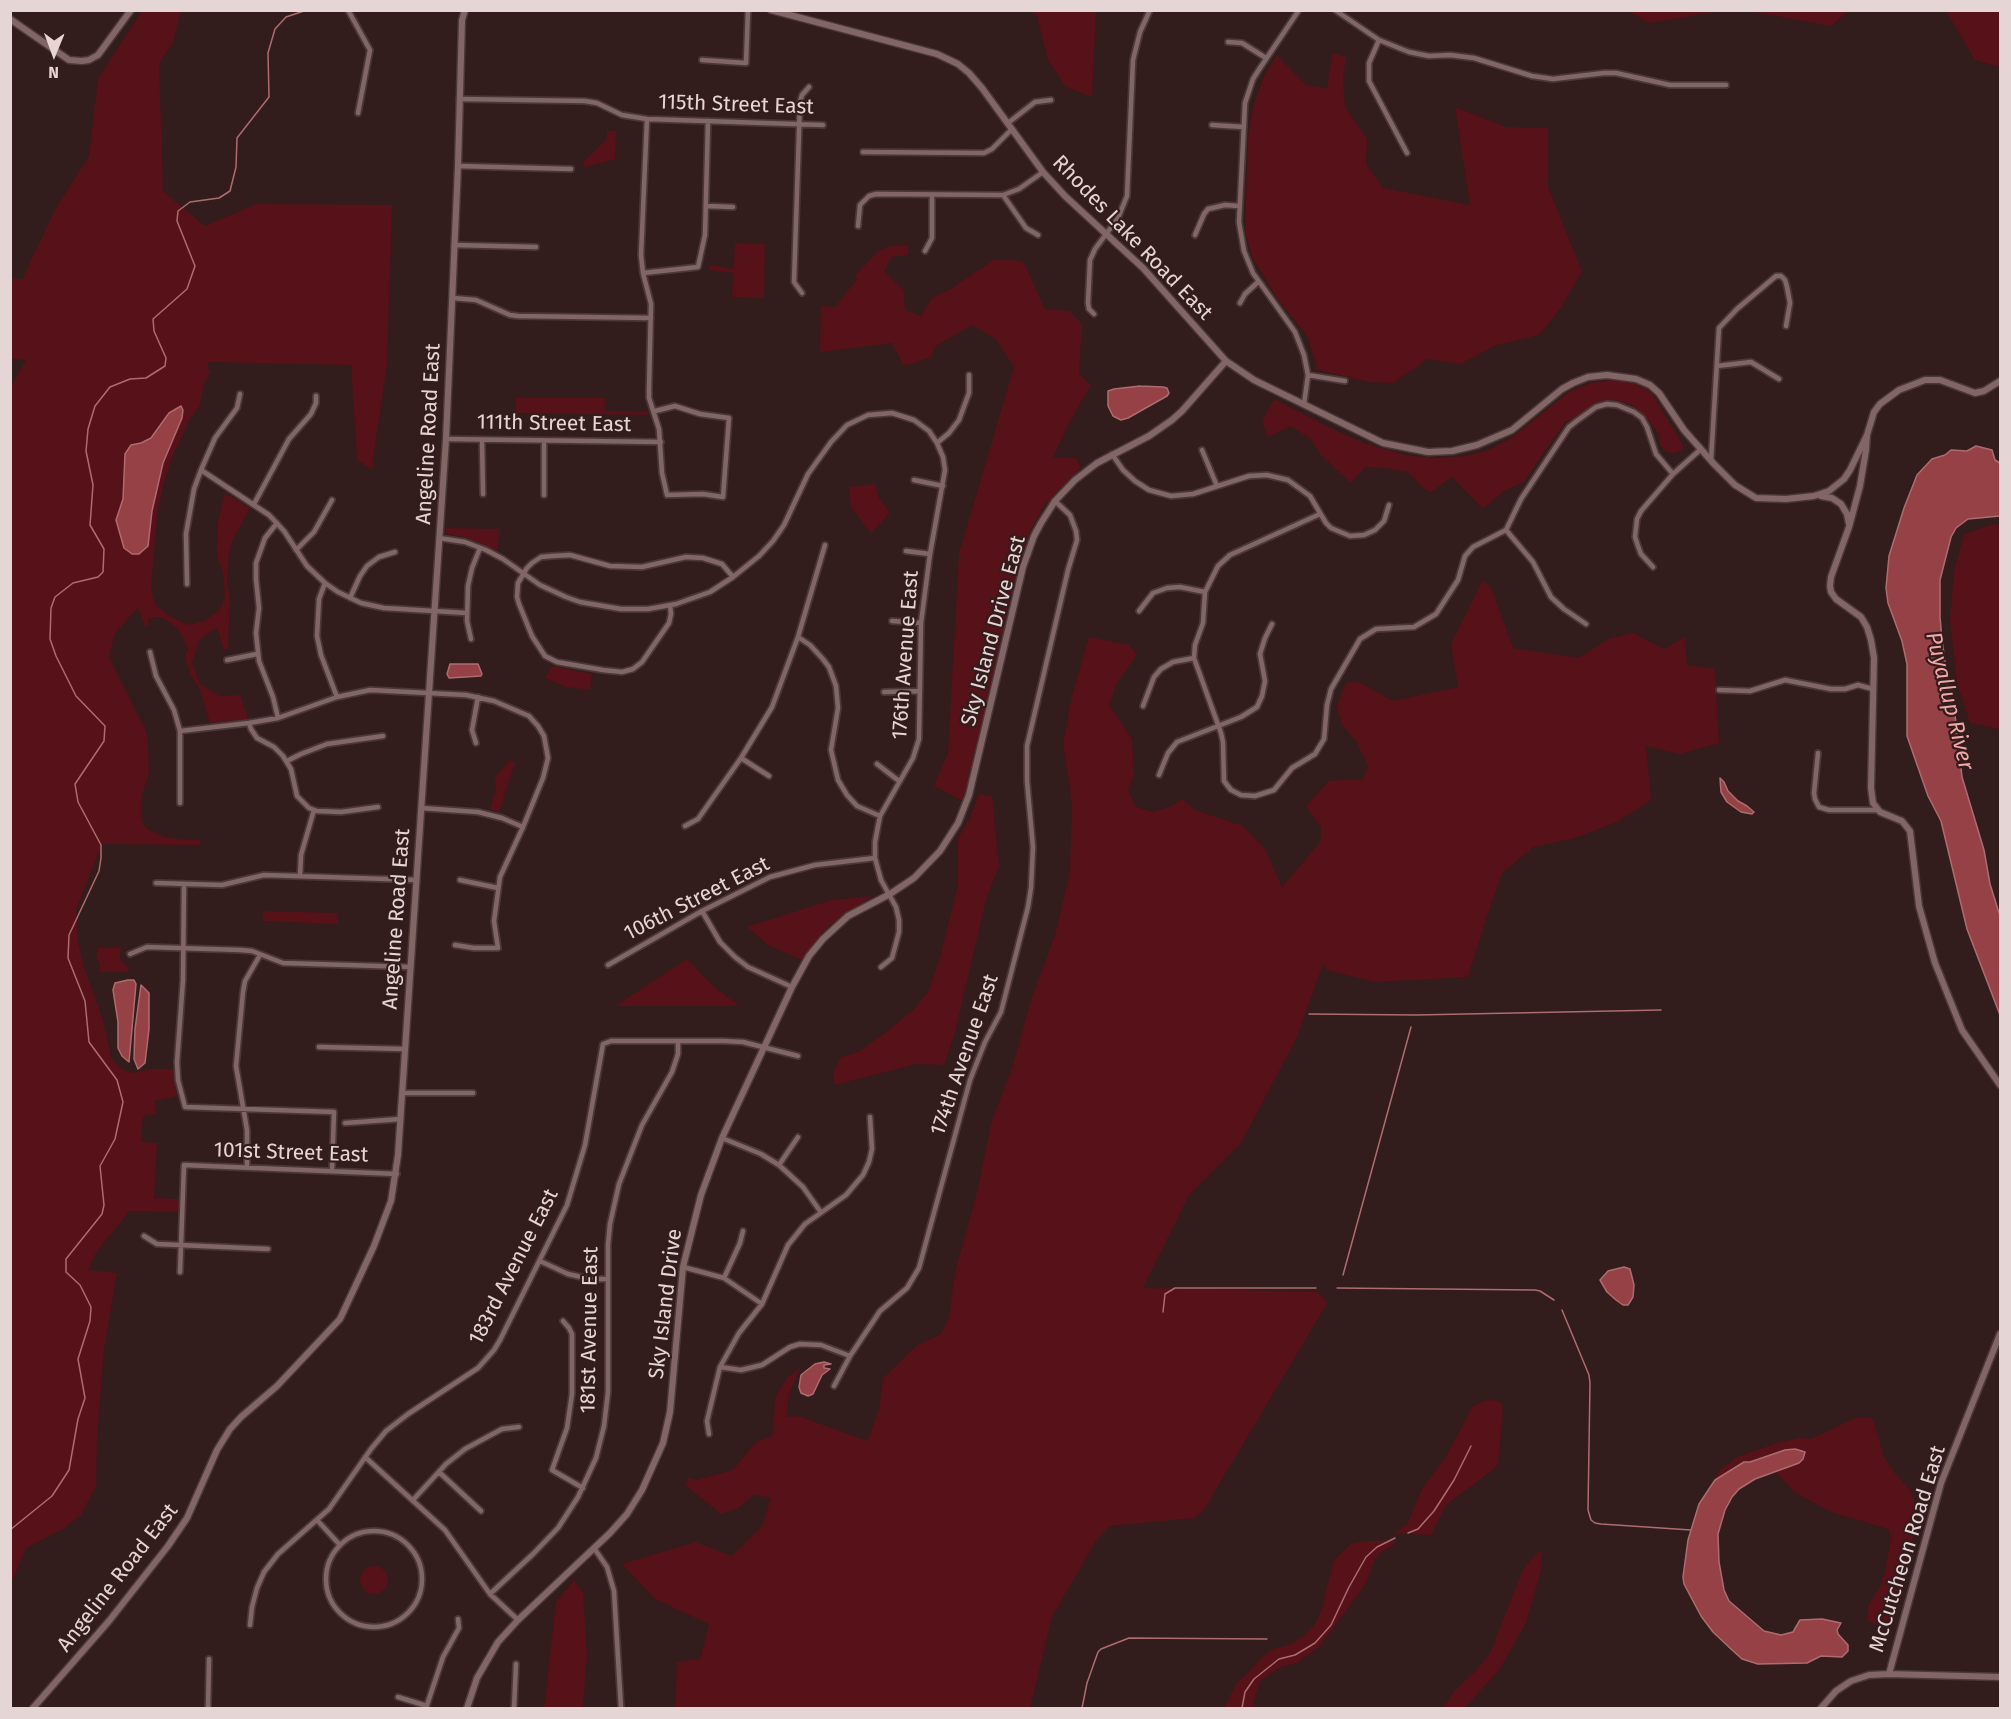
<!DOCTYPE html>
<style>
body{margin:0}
#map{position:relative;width:2011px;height:1719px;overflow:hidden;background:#331c1c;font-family:"Fira Sans",sans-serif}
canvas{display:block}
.frame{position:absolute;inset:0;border:12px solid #e5d5d5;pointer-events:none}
.north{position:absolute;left:24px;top:24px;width:60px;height:60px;-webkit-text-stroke:4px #331c1c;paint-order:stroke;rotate:181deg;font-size:16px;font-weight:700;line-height:24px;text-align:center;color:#e5d5d5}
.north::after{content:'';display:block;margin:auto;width:21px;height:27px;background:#e5d5d5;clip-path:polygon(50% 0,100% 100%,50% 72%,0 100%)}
</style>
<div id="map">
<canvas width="2011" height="1719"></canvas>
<div class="frame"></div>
<div class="north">N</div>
</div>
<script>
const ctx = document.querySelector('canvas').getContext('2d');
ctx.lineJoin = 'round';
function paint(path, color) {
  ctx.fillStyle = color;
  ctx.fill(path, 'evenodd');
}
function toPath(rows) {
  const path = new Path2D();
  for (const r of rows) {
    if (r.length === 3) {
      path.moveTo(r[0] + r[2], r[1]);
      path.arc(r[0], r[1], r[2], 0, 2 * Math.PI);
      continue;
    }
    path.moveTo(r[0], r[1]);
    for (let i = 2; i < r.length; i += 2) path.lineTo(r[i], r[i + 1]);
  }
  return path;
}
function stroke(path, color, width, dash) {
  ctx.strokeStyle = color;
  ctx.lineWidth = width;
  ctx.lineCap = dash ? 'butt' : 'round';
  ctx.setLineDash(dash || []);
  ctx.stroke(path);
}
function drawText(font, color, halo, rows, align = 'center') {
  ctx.font = font + ' "Fira Sans",sans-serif';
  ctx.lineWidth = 4.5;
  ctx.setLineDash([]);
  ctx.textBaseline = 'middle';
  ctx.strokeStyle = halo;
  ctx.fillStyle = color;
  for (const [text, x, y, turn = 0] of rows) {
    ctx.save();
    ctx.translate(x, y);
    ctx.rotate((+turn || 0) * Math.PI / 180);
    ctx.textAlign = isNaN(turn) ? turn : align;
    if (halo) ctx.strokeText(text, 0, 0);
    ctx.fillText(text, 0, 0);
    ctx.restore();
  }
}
const green = toPath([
 [142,11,181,11,173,43,159,63,163,191,205,226,256,204,392,205,387,365,374,453,373,470,357,460,351,365,208,362,208,369,211,371,205,381,199,407,190,419,172,457,164,483,158,508,151,588,155,604,169,616,189,625,204,621,218,611,222,606,225,595,223,572,217,557,217,541,218,521,225,493,250,508,233,539,229,552,227,582,230,596,228,649,224,650,217,628,199,640,192,663,200,684,220,696,240,695,248,719,210,723,200,690,191,676,186,661,186,652,188,652,186,644,178,629,165,619,157,617,149,618,148,626,145,626,138,608,115,633,109,657,146,731,148,742,149,774,141,798,141,820,147,829,165,837,185,840,200,839,200,845,102,844,76,910,78,943,85,970,103,1020,112,1059,123,1070,134,1073,149,1069,173,1069,177,1096,155,1101,156,1114,143,1115,141,1142,157,1143,154,1198,179,1199,179,1212,130,1211,97,1251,88,1270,117,1273,104,1349,97,1437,96,1486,81,1515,63,1529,26,1548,11,1584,10,388,26,360,11,359,11,279,22,279,57,206,89,156,98,78],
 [1031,11,1096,11,1092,97,1066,87,1048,60,1037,16],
 [1629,11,1720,11,1649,23],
 [1749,11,1848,11,1831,26],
 [1946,11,2000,11,2000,67,1975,60],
 [1332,53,1346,57,1343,81,1345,107,1367,139,1366,164,1383,188,1470,205,1455,107,1506,127,1548,128,1548,187,1582,271,1560,309,1539,335,1494,346,1461,364,1428,359,1393,383,1368,382,1315,369,1315,361,1307,336,1277,298,1252,257,1245,231,1248,136,1254,103,1265,74,1277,55,1306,85,1327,88],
 [607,131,616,131,615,159,585,167,582,163,607,139],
 [735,243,765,244,764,298,732,297,733,273,710,270,710,265,734,269],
 [890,246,908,246,908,255,891,257,884,271,904,291,905,310,921,316,932,298,949,290,995,259,1023,261,1045,309,1069,311,1082,324,1079,374,1091,385,1068,425,1053,457,1076,458,1081,468,1045,504,1031,529,1020,560,963,801,934,786,948,752,959,553,1014,367,997,340,972,325,936,346,931,357,915,363,903,365,892,343,820,352,821,306,835,307,857,279,855,276,877,252],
 [1612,380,1632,383,1651,392,1683,445,1682,451,1673,453,1665,451,1660,444,1658,433,1646,417,1630,404,1615,400,1597,403,1565,423,1543,453,1525,481,1504,491,1483,509,1452,477,1431,492,1424,489,1408,472,1378,467,1365,467,1351,483,1321,455,1311,439,1290,426,1268,437,1262,421,1274,399,1337,431,1367,444,1405,455,1434,458,1466,456,1488,450,1510,439,1569,392,1590,383],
 [516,398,606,398,605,411,647,412,648,415,516,413],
 [875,484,879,498,890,513,871,533,851,507,849,487],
 [1994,524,2000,525,2000,729,1970,723,1957,683,1950,620,1954,571,1964,534],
 [444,528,499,529,498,551,468,538,448,534],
 [1482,581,1491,587,1513,648,1579,658,1608,639,1633,633,1664,649,1685,637,1687,665,1715,669,1719,743,1680,754,1646,746,1651,800,1617,822,1575,838,1534,847,1502,873,1487,916,1468,977,1375,982,1327,970,1323,964,1297,1037,1241,1143,1189,1195,1143,1288,1317,1292,1328,1302,1203,1511,1194,1518,1110,1526,1097,1539,1052,1617,1030,1708,675,1708,677,1662,700,1659,709,1624,655,1599,622,1564,696,1542,732,1556,762,1526,771,1498,754,1495,738,1508,721,1514,686,1486,688,1478,697,1480,733,1470,756,1442,772,1436,776,1395,788,1377,801,1367,790,1392,787,1406,787,1417,799,1416,867,1441,879,1410,883,1378,916,1346,941,1334,949,1317,955,1272,977,1192,992,1120,1012,1068,1030,1003,1056,932,1070,870,1072,804,1063,743,1072,695,1089,637,1129,645,1137,655,1117,683,1109,705,1132,739,1134,774,1128,790,1136,807,1153,812,1171,806,1182,799,1195,810,1243,826,1265,849,1282,887,1321,841,1321,827,1306,806,1329,781,1363,779,1368,766,1357,743,1343,726,1336,707,1346,683,1359,682,1393,701,1458,687,1451,644],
 [552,666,592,674,590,690,566,687,545,678],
 [510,760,515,763,499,812,490,809,496,789,495,777],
 [979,794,992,796,999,866,986,900,955,1032,944,1065,916,1064,835,1085,833,1073,841,1057,858,1052,885,1033,913,1010,928,992,940,957,958,885,958,838,970,818],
 [873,896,831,924,822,933,802,960,768,945,747,927,831,900],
 [263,911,338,913,338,924,263,921],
 [98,948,121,948,120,959,126,966,131,967,127,972,100,972,100,966,96,955],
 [687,959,715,988,738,1004,737,1006,615,1006],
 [1492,1400,1502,1403,1503,1410,1498,1464,1494,1469,1446,1505,1431,1535,1394,1533,1407,1524,1423,1487,1444,1460,1473,1406,1484,1401],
 [1867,1417,1873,1419,1884,1457,1897,1476,1910,1490,1917,1508,1918,1521,1913,1537,1911,1557,1904,1582,1891,1619,1882,1627,1868,1621,1867,1616,1868,1606,1881,1585,1885,1571,1891,1538,1888,1529,1831,1512,1794,1492,1775,1471,1799,1463,1785,1450,1750,1462,1744,1462,1715,1480,1719,1471,1737,1457,1777,1443,1799,1438,1811,1439,1855,1418],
 [1366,1541,1397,1541,1392,1546,1380,1553,1375,1559,1365,1585,1319,1647,1297,1663,1281,1667,1260,1681,1252,1708,1224,1708,1237,1682,1247,1674,1264,1655,1273,1649,1289,1645,1304,1636,1314,1626,1321,1612,1333,1562,1350,1544],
 [1539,1551,1542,1552,1541,1570,1526,1623,1499,1670,1465,1708,1443,1708,1454,1691,1477,1670,1490,1653,1523,1569],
 [374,1580,14],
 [574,1580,583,1593,587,1654,583,1708,544,1708,556,1602]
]);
const water = toPath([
 [1140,386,1163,387,1167,388,1169,393,1167,396,1128,418,1121,420,1113,416,1108,406,1108,391,1114,389,1140,386],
 [181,406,183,410,182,418,163,463,152,511,148,546,139,554,132,554,124,548,116,520,123,499,125,454,131,445,141,443,151,438,169,413,181,406],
 [1976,446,1992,450,1995,460,2000,463,2000,516,1968,519,1956,528,1951,537,1940,580,1940,617,1942,639,1950,701,1955,715,1962,777,1984,850,1990,884,2000,916,2000,1015,1967,929,1941,821,1928,796,1907,736,1907,664,1902,641,1888,603,1886,588,1889,556,1904,508,1917,475,1932,459,1945,455,1951,450,1967,451,1976,446],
 [450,664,478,664,482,674,481,676,449,678,447,674,450,664],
 [1720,778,1724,782,1728,791,1738,801,1747,806,1754,812,1752,814,1741,812,1727,802,1721,792,1720,778],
 [128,980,134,980,136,984,129,1062,122,1056,118,1048,118,1022,113,990,115,983,128,980],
 [141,985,149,993,149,1029,145,1063,138,1069,134,1059,135,1029,141,985],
 [1624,1267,1630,1269,1634,1285,1633,1297,1628,1305,1623,1305,1616,1300,1607,1292,1600,1280,1608,1271,1624,1267],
 [824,1362,831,1364,824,1365,824,1368,830,1369,822,1375,813,1394,808,1396,801,1393,799,1387,801,1375,815,1364,824,1362],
 [1795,1449,1805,1452,1803,1459,1799,1463,1755,1479,1739,1489,1732,1497,1725,1510,1718,1534,1719,1562,1724,1590,1729,1601,1764,1631,1781,1635,1793,1632,1800,1620,1822,1619,1841,1623,1837,1630,1838,1634,1848,1645,1848,1651,1842,1657,1821,1656,1807,1663,1758,1664,1742,1659,1731,1649,1713,1632,1701,1616,1684,1584,1683,1577,1688,1540,1699,1504,1715,1480,1744,1462,1750,1462,1785,1450,1795,1449]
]);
const stream = toPath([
 [1309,1014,1416,1015,1661,1010],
 [1343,1275,1411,1027],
 [1337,1288,1535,1290,1540,1291,1554,1300],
 [1562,1310,1589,1375,1590,1383,1588,1510,1591,1520,1595,1523,1601,1524,1691,1530],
 [1163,1312,1165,1294,1175,1288,1316,1288],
 [10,1530,52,1496,69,1470,78,1419,85,1398,78,1359,90,1321,91,1307,80,1285,66,1272,66,1259,102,1214,104,1205,100,1166,115,1139,123,1102,117,1080,89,1042,85,1001,68,958,69,935,99,871,101,858,101,845,78,802,75,784,104,741,105,726,76,696,56,656,50,639,51,608,55,597,73,583,98,577,103,572,104,549,90,525,93,485,86,451,88,429,95,406,110,387,130,379,146,378,165,366,166,358,154,331,153,319,187,289,195,266,177,221,178,211,190,202,219,198,230,191,236,167,237,138,269,97,268,53,275,29,286,17,307,10],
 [1408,1533,1418,1529,1434,1511,1454,1480,1471,1446],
 [1082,1708,1087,1683,1098,1652,1101,1649,1129,1638,1267,1639],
 [1242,1708,1245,1692,1254,1679,1279,1659,1295,1655,1315,1643,1331,1625,1349,1587,1366,1557,1377,1547,1395,1538]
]);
const street = toPath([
 [348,10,370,50,358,113],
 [1299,10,1260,68,1253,79,1245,103,1239,222,1244,251,1253,273,1295,332,1304,355,1308,375,1304,404],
 [1335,10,1379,40,1409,52,1429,56,1450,55,1474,58,1532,76,1553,79,1604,73,1616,73,1670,85,1726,85],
 [1379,40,1369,63,1369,81,1407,153],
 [1228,42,1242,43,1266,58],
 [702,60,746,63,748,10],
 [459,99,585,101,597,103,622,115,647,119,823,125],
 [647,119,641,255,643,273,651,304,649,389,649,398,659,429,662,473,667,495,703,494,723,497,729,418,700,414,675,406,655,411],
 [1008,123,1035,102,1051,100],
 [1212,125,1244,127],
 [863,152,984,153,992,149,1012,129],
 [458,166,571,169],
 [1003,195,1026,228,1038,235],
 [707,206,733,207],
 [858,226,860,205,869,196,876,194,1003,195,1019,189,1043,172],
 [1195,235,1204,214,1208,209,1225,205,1239,206],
 [454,245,536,247],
 [925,251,932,238,932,196],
 [643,273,698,267,705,235,708,121],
 [802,293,794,282,800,102,802,95,809,87],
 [453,298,476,300,510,315,518,316,651,318],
 [1240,303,1245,294,1258,282],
 [1094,314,1089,309,1088,303,1090,260,1095,249,1118,218,1127,196,1133,60,1140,32,1150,10],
 [1717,366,1751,362,1779,379],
 [1308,375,1345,381],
 [446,439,661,442],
 [482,440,483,494],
 [937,443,949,433,959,420,969,393,969,375],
 [1202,450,1217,486],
 [1112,454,1123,470,1135,481,1149,490,1171,496,1193,494,1249,476,1267,475,1288,480,1310,496,1326,523,1331,528,1350,536,1364,535,1375,530,1384,521,1389,505],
 [1711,460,1719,328,1737,309,1776,276,1781,276,1785,280,1787,287,1790,303,1786,326],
 [201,470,269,515,284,531,307,566,325,583,338,592,361,603,384,608,467,613],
 [914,480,943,486],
 [544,495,544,441],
 [254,504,289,439,311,414,316,403,316,396],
 [1320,514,1230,555,1218,566,1205,592,1203,623,1195,645,1194,658,1221,733,1223,742,1224,781,1231,790,1241,795,1255,796,1274,790,1292,768,1315,754,1324,739,1327,705,1331,689,1360,639,1376,629,1414,627,1436,614,1458,580,1465,556,1473,547,1506,530,1521,499,1569,427,1578,420,1596,407,1607,404,1617,405,1634,412,1642,418,1647,427,1656,454,1673,474],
 [277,523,265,538,256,563,256,579,259,608,256,633,259,661,273,697,278,718],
 [1506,530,1533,562,1551,597,1564,609,1586,624],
 [439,538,465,542,486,550,503,559,540,585,566,597,580,602,621,609,648,609,676,604,710,592,733,577,759,556,773,541,784,525,808,474,831,442,847,425,868,415,892,413,914,420,929,431,937,443,943,457,945,470,930,554,921,623,919,739,913,758,880,816,875,842,875,858,881,880,896,907,899,920,899,932,892,958,881,967],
 [296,550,314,532,332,500],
 [906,551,930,554],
 [1653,567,1641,554,1638,546,1635,537,1637,519,1641,511,1673,474,1701,449],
 [325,583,319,599,317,636,321,655,337,697],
 [187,584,186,534,194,489,201,470,215,438,237,408,240,394],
 [350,598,360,576,367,566,379,557,395,552],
 [670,605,671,614,669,623,642,662,633,669,622,672,603,670,557,662,545,656,532,636,519,604,517,597,518,583,527,568,532,563,541,557,552,556,570,555,610,566,642,567,686,557,703,558,722,564,733,577],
 [1139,611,1153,593,1167,588,1180,587,1205,592],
 [892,621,921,623],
 [798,637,810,645,822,658,829,667,836,686,838,708,831,750,838,780,847,795,857,806,880,816],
 [471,639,467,621,468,586,472,568,480,548],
 [150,652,156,676,174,710,180,731,180,803],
 [227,660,257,654],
 [1719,690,1750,691,1785,680,1831,689,1845,689,1858,685,1873,689],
 [884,692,919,691],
 [1143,706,1154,677,1161,669,1173,662,1194,658],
 [249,723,251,729,257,738,274,747,283,756,291,769,297,796,309,808,317,811,341,812,378,807],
 [180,731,249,723,278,718,337,697,370,690,466,695,494,701,529,716,538,726,544,736,548,758,543,778,523,827,500,877,494,921,498,948,474,948,455,945],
 [476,743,472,730,478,697],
 [1818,753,1814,793,1815,799,1819,807,1829,810,1877,810],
 [741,758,769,776],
 [287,761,301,754,327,744,383,736],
 [877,764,899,781],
 [1159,775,1168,753,1177,742,1241,717,1257,707,1262,696,1265,681,1260,654,1265,638,1272,624],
 [421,808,478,812,502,818,523,827],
 [685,826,698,819,741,758,772,707,798,637,825,545],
 [300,876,301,855,314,810],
 [460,880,498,888],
 [156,883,222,885,264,875,417,880],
 [184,884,183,980,177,1062,178,1080,185,1107,334,1112,332,1171],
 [702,911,720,942,735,957,748,967,792,987],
 [130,954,147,947,240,950,252,951,283,963,410,967],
 [608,965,702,911,770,877,815,865,875,858],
 [319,1047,405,1049],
 [402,1093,473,1093],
 [345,1123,401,1119],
 [722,1138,761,1154,779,1165,803,1187,820,1211],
 [779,1165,798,1137],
 [247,1167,247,1130,236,1066,243,992,245,981,260,955],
 [144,1236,157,1244,268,1249],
 [540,1261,568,1274,590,1279,608,1279],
 [683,1267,724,1278,762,1304],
 [180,1272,184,1165,397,1174],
 [724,1278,740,1243,743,1231],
 [563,1321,569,1328,572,1334,572,1394,567,1428,552,1470,583,1488],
 [720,1367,741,1370,762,1365,790,1347,800,1344,821,1345,850,1356],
 [834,1386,850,1356,880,1311,907,1288,919,1268,970,1080,985,1042,1001,1012,1028,907,1031,888,1033,847,1027,781,1027,746,1068,570,1077,540,1076,531,1070,515,1055,501],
 [709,1434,707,1421,720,1367,739,1333,762,1304,788,1245,805,1224,846,1195,863,1175,869,1162,872,1149,870,1117],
 [365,1457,445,1530,490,1594,518,1620],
 [439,1472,481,1511],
 [413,1500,446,1464,465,1449,502,1429,519,1427],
 [317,1520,340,1545],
 [374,1579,48],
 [594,1548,607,1567,614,1591,621,1708],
 [490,1594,533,1554,558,1528,578,1497,596,1458,604,1426,608,1392,608,1245,610,1224,619,1184,642,1125,672,1072,678,1054,678,1042],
 [250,1625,252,1607,257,1588,264,1572,278,1554,329,1509,371,1449,386,1431,408,1414,478,1368,494,1350,500,1340,567,1205,585,1145,603,1044,611,1041,723,1041,743,1042,798,1056],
 [398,1697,427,1706],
 [208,1708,209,1659],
 [426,1708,443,1657,459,1628,458,1619],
 [514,1708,516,1664]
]);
const secondary = toPath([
 [771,10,937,54,958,64,969,73,982,88,1043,172,1065,196,1143,268,1226,361,1254,380,1383,443,1428,452,1452,451,1477,445,1512,430,1562,389,1573,383,1588,377,1607,375,1636,379,1650,385,1659,393,1684,430,1714,464,1735,485,1756,498,1786,499,1814,496,1829,491,1844,479,1850,470,1867,435],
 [10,19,69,60,82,61,89,60,98,55,131,10],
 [2000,381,1984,391,1975,393,1940,380,1925,380,1899,390,1880,404,1874,412,1867,435,1866,450,1860,486,1849,527,1831,577,1830,586,1831,592,1836,599,1861,617,1867,627,1871,640,1874,658,1871,788,1873,803,1880,812,1902,821,1910,831,1919,906,1935,963,1962,1030,2000,1085],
 [1821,496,1832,498,1841,504,1847,514,1849,524],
 [1889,1674,1941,1483,2000,1334],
 [33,1708,109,1621,168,1546,187,1518,217,1450,230,1429,241,1417,277,1386,340,1319,374,1246,391,1201,398,1155,446,439,458,166,462,20,465,10],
 [467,1708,477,1678,498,1642,518,1620,610,1533,627,1514,642,1490,663,1443,670,1412,683,1267,701,1195,722,1138,792,987,809,956,823,939,848,916,890,894,914,878,940,851,958,823,969,795,1023,567,1034,536,1041,523,1055,501,1075,480,1097,463,1149,436,1172,420,1182,411,1226,361],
 [1821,1708,1836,1691,1851,1681,1869,1675,1889,1674,2000,1677]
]);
const streetNames = [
 ["115th Street East",736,105,2],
 ["Rhodes Lake Road East",1132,238,46],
 ["111th Street East",554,424,1],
 ["Angeline Road East",429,434,-87],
 ["Sky Island Drive East",994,631,-75],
 ["176th Avenue East",906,655,-86],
 ["106th Street East",697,899,-27],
 ["Angeline Road East",397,919,-86],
 ["174th Avenue East",965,1055,-71],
 ["101st Street East",291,1153,2],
 ["183rd Avenue East",514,1267,-63],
 ["Sky Island Drive",666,1304,-83],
 ["181st Avenue East",590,1330,-89],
 ["McCutcheon Road East",1908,1549,-73],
 ["Angeline Road East",118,1578,-52]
];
const waterNames = [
 ["Puyallup River",1949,701,76]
];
paint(green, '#561119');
paint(water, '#954145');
stroke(water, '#ad6d70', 1.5);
stroke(stream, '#ad6d70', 1.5);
stroke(street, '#4a3838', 8);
stroke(secondary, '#4a3838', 9);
stroke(street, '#816665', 4.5);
stroke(secondary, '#816665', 6);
drawText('21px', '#e5d5d5', '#331c1c', streetNames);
drawText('italic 22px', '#f1a8a8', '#331c1c', waterNames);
</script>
